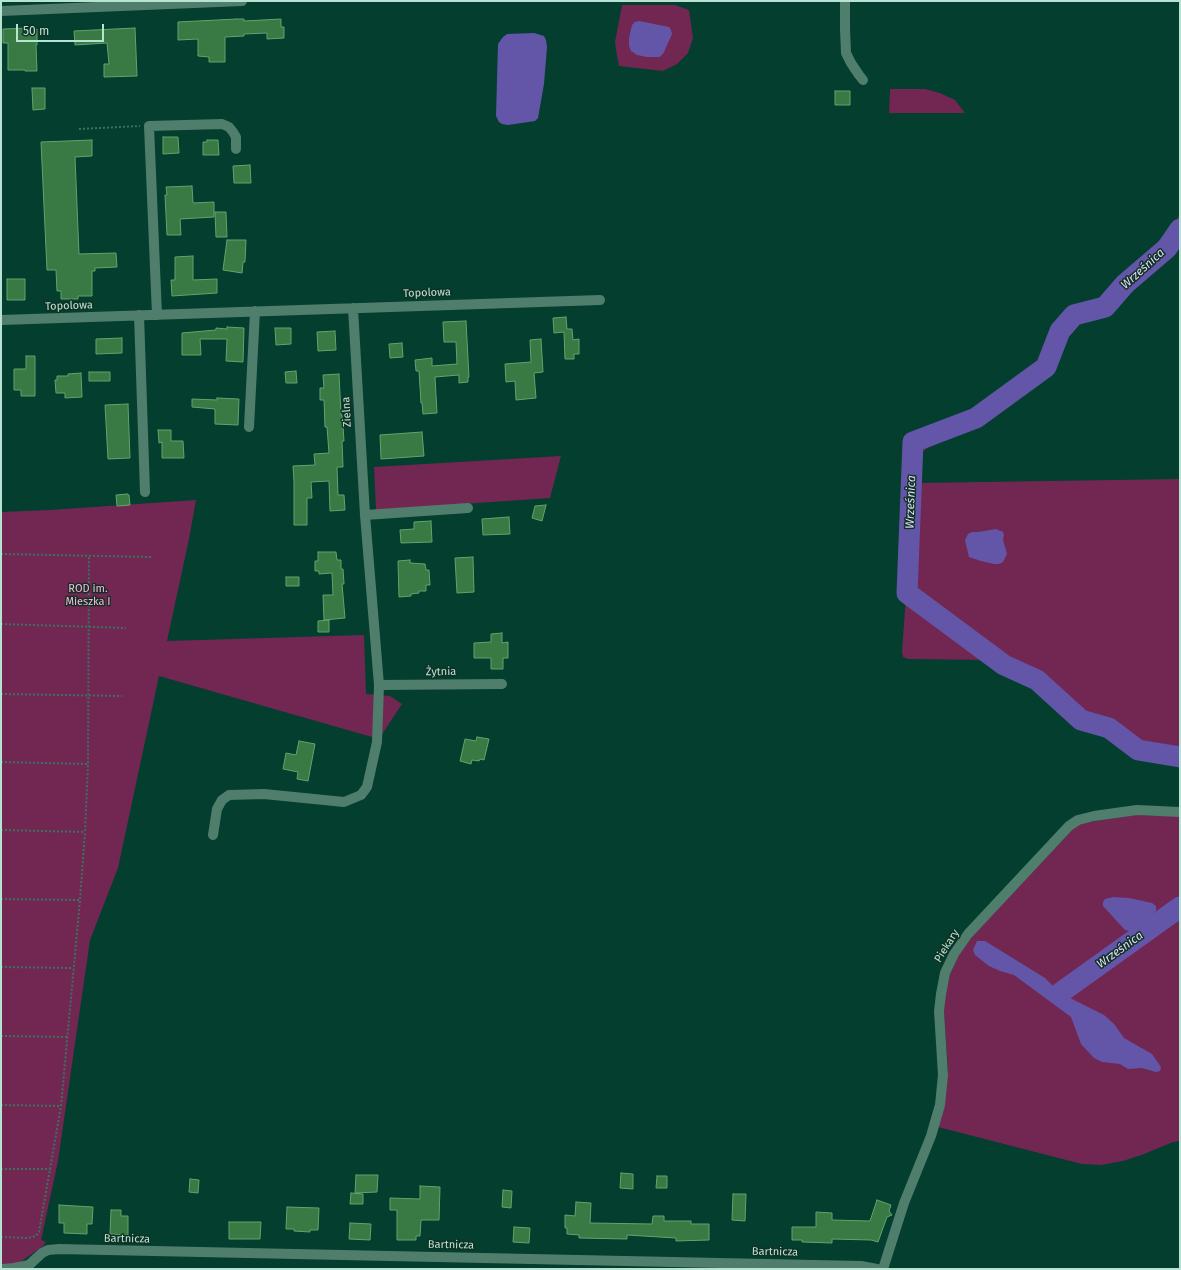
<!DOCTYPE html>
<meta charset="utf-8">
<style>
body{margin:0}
#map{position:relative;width:1181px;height:1270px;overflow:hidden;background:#033e2e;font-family:"Fira Sans",sans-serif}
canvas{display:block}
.frame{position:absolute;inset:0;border:2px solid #b7e4d2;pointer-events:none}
.scale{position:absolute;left:16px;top:24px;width:88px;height:18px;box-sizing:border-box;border:2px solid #b7e4d2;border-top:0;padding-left:5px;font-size:12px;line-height:14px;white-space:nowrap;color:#b7e4d2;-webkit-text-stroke:3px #123126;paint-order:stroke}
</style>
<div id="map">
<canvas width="1181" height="1270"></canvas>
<div class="frame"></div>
<div class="scale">50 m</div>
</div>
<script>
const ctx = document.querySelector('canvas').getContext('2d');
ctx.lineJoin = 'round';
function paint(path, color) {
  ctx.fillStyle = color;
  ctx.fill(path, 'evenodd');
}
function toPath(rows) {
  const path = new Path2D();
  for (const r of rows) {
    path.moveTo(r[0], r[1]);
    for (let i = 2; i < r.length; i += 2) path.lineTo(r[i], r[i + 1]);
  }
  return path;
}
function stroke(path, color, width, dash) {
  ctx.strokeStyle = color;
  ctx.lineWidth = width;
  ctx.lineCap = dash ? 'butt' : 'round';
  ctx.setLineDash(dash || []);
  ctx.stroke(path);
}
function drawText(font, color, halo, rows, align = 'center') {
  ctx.font = font + ' "Fira Sans",sans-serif';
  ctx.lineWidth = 3;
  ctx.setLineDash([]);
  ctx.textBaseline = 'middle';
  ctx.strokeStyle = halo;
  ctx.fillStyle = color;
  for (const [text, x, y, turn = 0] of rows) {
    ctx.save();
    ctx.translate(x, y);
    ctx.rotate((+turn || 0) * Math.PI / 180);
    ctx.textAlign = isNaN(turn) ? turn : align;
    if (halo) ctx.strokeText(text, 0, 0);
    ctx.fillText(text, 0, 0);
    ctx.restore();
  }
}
const green = toPath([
 [622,5,675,5,689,10,693,38,688,53,677,64,663,71,619,66,617,56,615,42],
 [890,89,925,89,940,93,955,100,965,113,889,113],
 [1180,213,1180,240,1178,242,1113,306,1107,309,1076,318,1068,324,1053,366,1047,374,986,420,926,449,921,453,919,459,918,483,1180,479,1180,759,1136,752,1106,730,1080,723,1047,692,1053,691,1039,677,1005,662,993,652,993,660,908,659,903,657,902,652,906,596,909,442,974,414,1044,364,1058,328,1073,311,1103,304,1175,223],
 [561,456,550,498,376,510,374,467],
 [196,500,189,539,167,641,364,635,366,694,390,696,402,704,379,739,159,676,118,868,90,940,58,1161,41,1240,46,1242,43,1246,16,1265,1,1266,1,512,50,510],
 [1135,815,1180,816,1180,1141,1173,1142,1144,1154,1123,1161,1101,1165,1082,1164,938,1127,948,1070,944,1011,945,993,949,977,959,955,975,933,1076,826,1083,823]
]);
const water = toPath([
 [639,21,669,27,671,30,672,34,663,54,659,57,647,57,637,55,631,51,629,46,629,38,632,25,635,22],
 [534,33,544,36,546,40,547,47,544,84,538,118,535,121,508,125,502,124,499,122,496,116,498,44,503,37,507,34],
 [996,529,1003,532,1004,535,1003,540,1007,554,1003,562,999,564,994,564,981,561,969,557,965,540,968,534,972,532,978,532],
 [1113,897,1129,898,1152,903,1156,906,1156,911,1134,930,1130,931,1125,930,1103,906,1103,902,1105,899],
 [977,941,985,941,1045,978,1060,993,1104,1015,1114,1024,1124,1038,1152,1054,1161,1067,1160,1071,1156,1072,1142,1068,1128,1069,1120,1064,1102,1062,1094,1058,1081,1044,1071,1017,1014,975,1000,971,989,966,975,955,973,950]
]);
const river = toPath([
 [1180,229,1167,248,1125,284,1105,307,1074,315,1060,331,1046,367,976,418,913,442,907,593,1004,665,1037,680,1081,720,1109,728,1138,750,1180,757],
 [1060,993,1180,907]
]);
const building = toPath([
 [237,19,244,19,244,21,281,19,281,27,284,27,284,38,267,39,267,33,244,34,244,36,225,37,225,62,209,62,209,57,198,56,198,39,178,40,178,22,237,19],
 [30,28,30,30,37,29,37,45,36,45,37,71,25,71,25,70,8,70,8,43,3,43,3,29,30,28],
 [135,28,137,76,104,77,104,64,109,64,107,43,75,45,74,31,135,28],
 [32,88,45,88,45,109,33,110,32,88],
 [835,91,850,91,850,105,835,105,835,91],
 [163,137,178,137,179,153,163,154,163,137],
 [92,140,92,156,75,157,79,254,116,253,117,267,95,268,95,271,92,271,92,296,78,296,78,299,61,299,61,291,57,291,56,270,47,270,41,142,92,140],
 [207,140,218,140,219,155,203,155,203,142,207,142,207,140],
 [250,165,251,183,234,183,233,166,250,165],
 [192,186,193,203,214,202,214,217,180,219,181,235,167,235,165,195,167,195,166,187,192,186],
 [215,212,226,212,227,237,216,237,215,212],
 [227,240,246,240,245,262,243,262,242,273,223,270,227,240],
 [193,256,193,280,217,279,217,293,172,296,171,280,175,280,175,257,193,256],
 [7,279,25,279,25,300,7,300,7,279],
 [566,317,567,329,572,329,573,340,579,339,579,354,574,354,574,359,565,359,564,332,554,333,553,318,566,317],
 [466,321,469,377,468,377,468,382,459,383,459,375,435,377,437,413,423,414,422,403,421,403,419,371,416,371,415,360,432,358,432,366,457,364,456,342,444,342,443,322,466,321],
 [227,327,244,328,243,362,226,361,227,339,200,339,201,355,182,355,182,333,216,330,216,328,227,329,227,327],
 [275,328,291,328,291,344,276,345,275,328],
 [335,331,336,350,318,351,317,332,335,331],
 [122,338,122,353,96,354,96,339,122,338],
 [541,339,543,372,534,373,536,398,516,400,515,381,506,382,505,364,531,362,530,340,541,339],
 [402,343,403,357,390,358,389,344,402,343],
 [26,356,35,356,35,396,21,396,21,390,14,390,14,369,26,369,26,356],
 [296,371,297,383,286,383,285,372,296,371],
 [89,372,110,372,110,381,89,381,89,372],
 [81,373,82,397,65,398,65,393,56,393,55,380,57,380,57,376,68,376,68,374,81,373],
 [339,374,341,415,342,415,342,426,343,426,344,441,342,441,343,467,337,467,338,495,344,495,345,510,330,511,329,481,311,482,312,498,307,498,307,525,294,525,294,482,293,466,315,465,314,454,329,453,327,427,325,427,324,400,320,400,320,388,324,388,323,375,339,374],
 [217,398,239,399,238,425,215,424,215,409,192,407,192,399,217,400,217,398],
 [128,404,130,458,108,459,105,405,128,404],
 [158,430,171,430,171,441,183,441,184,458,162,458,162,442,159,443,158,430],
 [422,432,424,456,381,459,380,435,422,432],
 [127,494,129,495,130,505,117,506,116,495,127,494],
 [546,505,542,521,532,518,535,506,546,505],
 [509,517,510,534,483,535,482,519,509,517],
 [431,521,432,542,401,543,400,530,414,529,414,522,431,521],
 [318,552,336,552,337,560,341,560,341,569,343,569,344,584,342,584,345,618,324,620,323,595,333,595,332,573,319,574,319,571,315,571,315,561,318,561,318,552],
 [473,557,474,592,457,593,455,558,473,557],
 [410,560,410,563,425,564,426,570,429,570,430,585,426,585,426,591,419,591,419,593,411,594,411,596,399,597,398,561,410,560],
 [286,577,299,577,299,586,286,586,286,577],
 [329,620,329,632,318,632,318,621,329,620],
 [502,633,502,643,508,642,508,658,503,658,503,669,491,669,491,658,474,658,474,643,491,642,491,634,502,633],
 [477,737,489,739,484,760,480,759,479,761,472,760,471,764,460,761,465,739,476,741,477,737],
 [299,741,315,744,308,781,297,779,298,772,283,769,286,753,296,755,299,741],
 [621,1173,633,1174,633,1189,620,1188,621,1173],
 [356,1175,378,1175,377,1192,355,1193,356,1175],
 [657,1176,667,1176,667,1188,656,1188,657,1176],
 [190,1179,199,1180,198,1193,189,1192,190,1179],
 [420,1186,440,1187,439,1220,421,1220,420,1236,416,1236,416,1240,397,1240,397,1210,390,1210,390,1198,420,1199,420,1186],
 [503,1190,512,1191,511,1208,502,1207,503,1190],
 [351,1193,363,1194,363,1204,350,1204,351,1193],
 [733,1194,746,1194,745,1221,732,1220,733,1194],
 [877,1200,891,1205,889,1211,892,1215,887,1217,878,1242,871,1240,832,1239,832,1243,802,1242,802,1240,792,1240,792,1227,816,1227,816,1212,832,1213,832,1220,870,1221,877,1200],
 [576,1202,591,1203,590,1223,652,1224,653,1216,664,1216,664,1221,691,1221,691,1224,709,1224,709,1240,676,1241,676,1238,627,1235,627,1239,579,1238,579,1235,567,1234,567,1228,565,1228,565,1215,575,1216,576,1202],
 [59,1205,93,1207,92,1224,87,1224,87,1234,64,1233,64,1223,59,1223,59,1205],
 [287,1207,319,1208,318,1230,310,1230,310,1232,294,1231,294,1229,286,1229,287,1207],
 [111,1210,121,1210,121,1216,128,1216,128,1235,110,1234,111,1210],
 [229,1222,261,1222,260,1239,229,1239,229,1222],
 [350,1223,371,1224,370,1240,349,1239,350,1223],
 [514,1227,530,1228,529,1243,513,1242,514,1227]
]);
const path = toPath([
 [79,129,140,126],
 [1,554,151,557],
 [1,624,126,628],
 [1,694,122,696],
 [1,762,88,764],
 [1,830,85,832],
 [1,899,80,900],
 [1,967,73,968],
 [1,1036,67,1037],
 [1,1105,61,1106],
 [1,1169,51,1169],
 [1,1237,28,1238,36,1236,39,1232,61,1106,80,900,85,832,88,764,89,556]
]);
const minor = toPath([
 [845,1,845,29,846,53,851,63,859,75,863,80],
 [1,11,242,1],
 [139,315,145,492],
 [157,315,149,126,222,124,229,127,233,132,236,137,236,149],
 [1,320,600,300],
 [249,427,255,311],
 [365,515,468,508],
 [379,685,502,684],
 [213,835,217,809,222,800,229,795,264,794,344,802,361,795,367,787,377,742,379,685,365,515,353,308],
 [29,1265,42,1253,48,1250,59,1249,861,1266,877,1269],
 [3,1269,14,1268,29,1265],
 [883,1269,904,1203,931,1136,940,1105,943,1075,939,1011,941,994,945,973,954,954,968,934,1069,826,1078,820,1094,816,1137,810,1180,812]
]);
const streetNames = [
 ["Topolowa",427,293,-2],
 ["Topolowa",69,306,-2],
 ["Zielna",347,412,-93],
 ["Żytnia",441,672,-1],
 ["Piekary",947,946,-58],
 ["Bartnicza",127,1239,1],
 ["Bartnicza",451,1245,1],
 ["Bartnicza",775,1252,1]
];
const parkNames = [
 ["ROD im.",88,589],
 ["Mieszka I",88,602]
];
const waterNames = [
 ["Wrześnica",1143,269,-42],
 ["Wrześnica",911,502,-88],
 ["Wrześnica",1120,950,-36]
];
paint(green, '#722752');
paint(water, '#6356a9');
stroke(river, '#6356a9', 21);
paint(building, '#387944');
stroke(building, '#62a46d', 1);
stroke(path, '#3b7261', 2, [2, 2]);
stroke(minor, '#507e6c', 10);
drawText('11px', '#b7e4d2', '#123126', streetNames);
drawText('11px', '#fcb4d7', '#123126', parkNames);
drawText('italic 12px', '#dedcf4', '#123126', waterNames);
</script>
